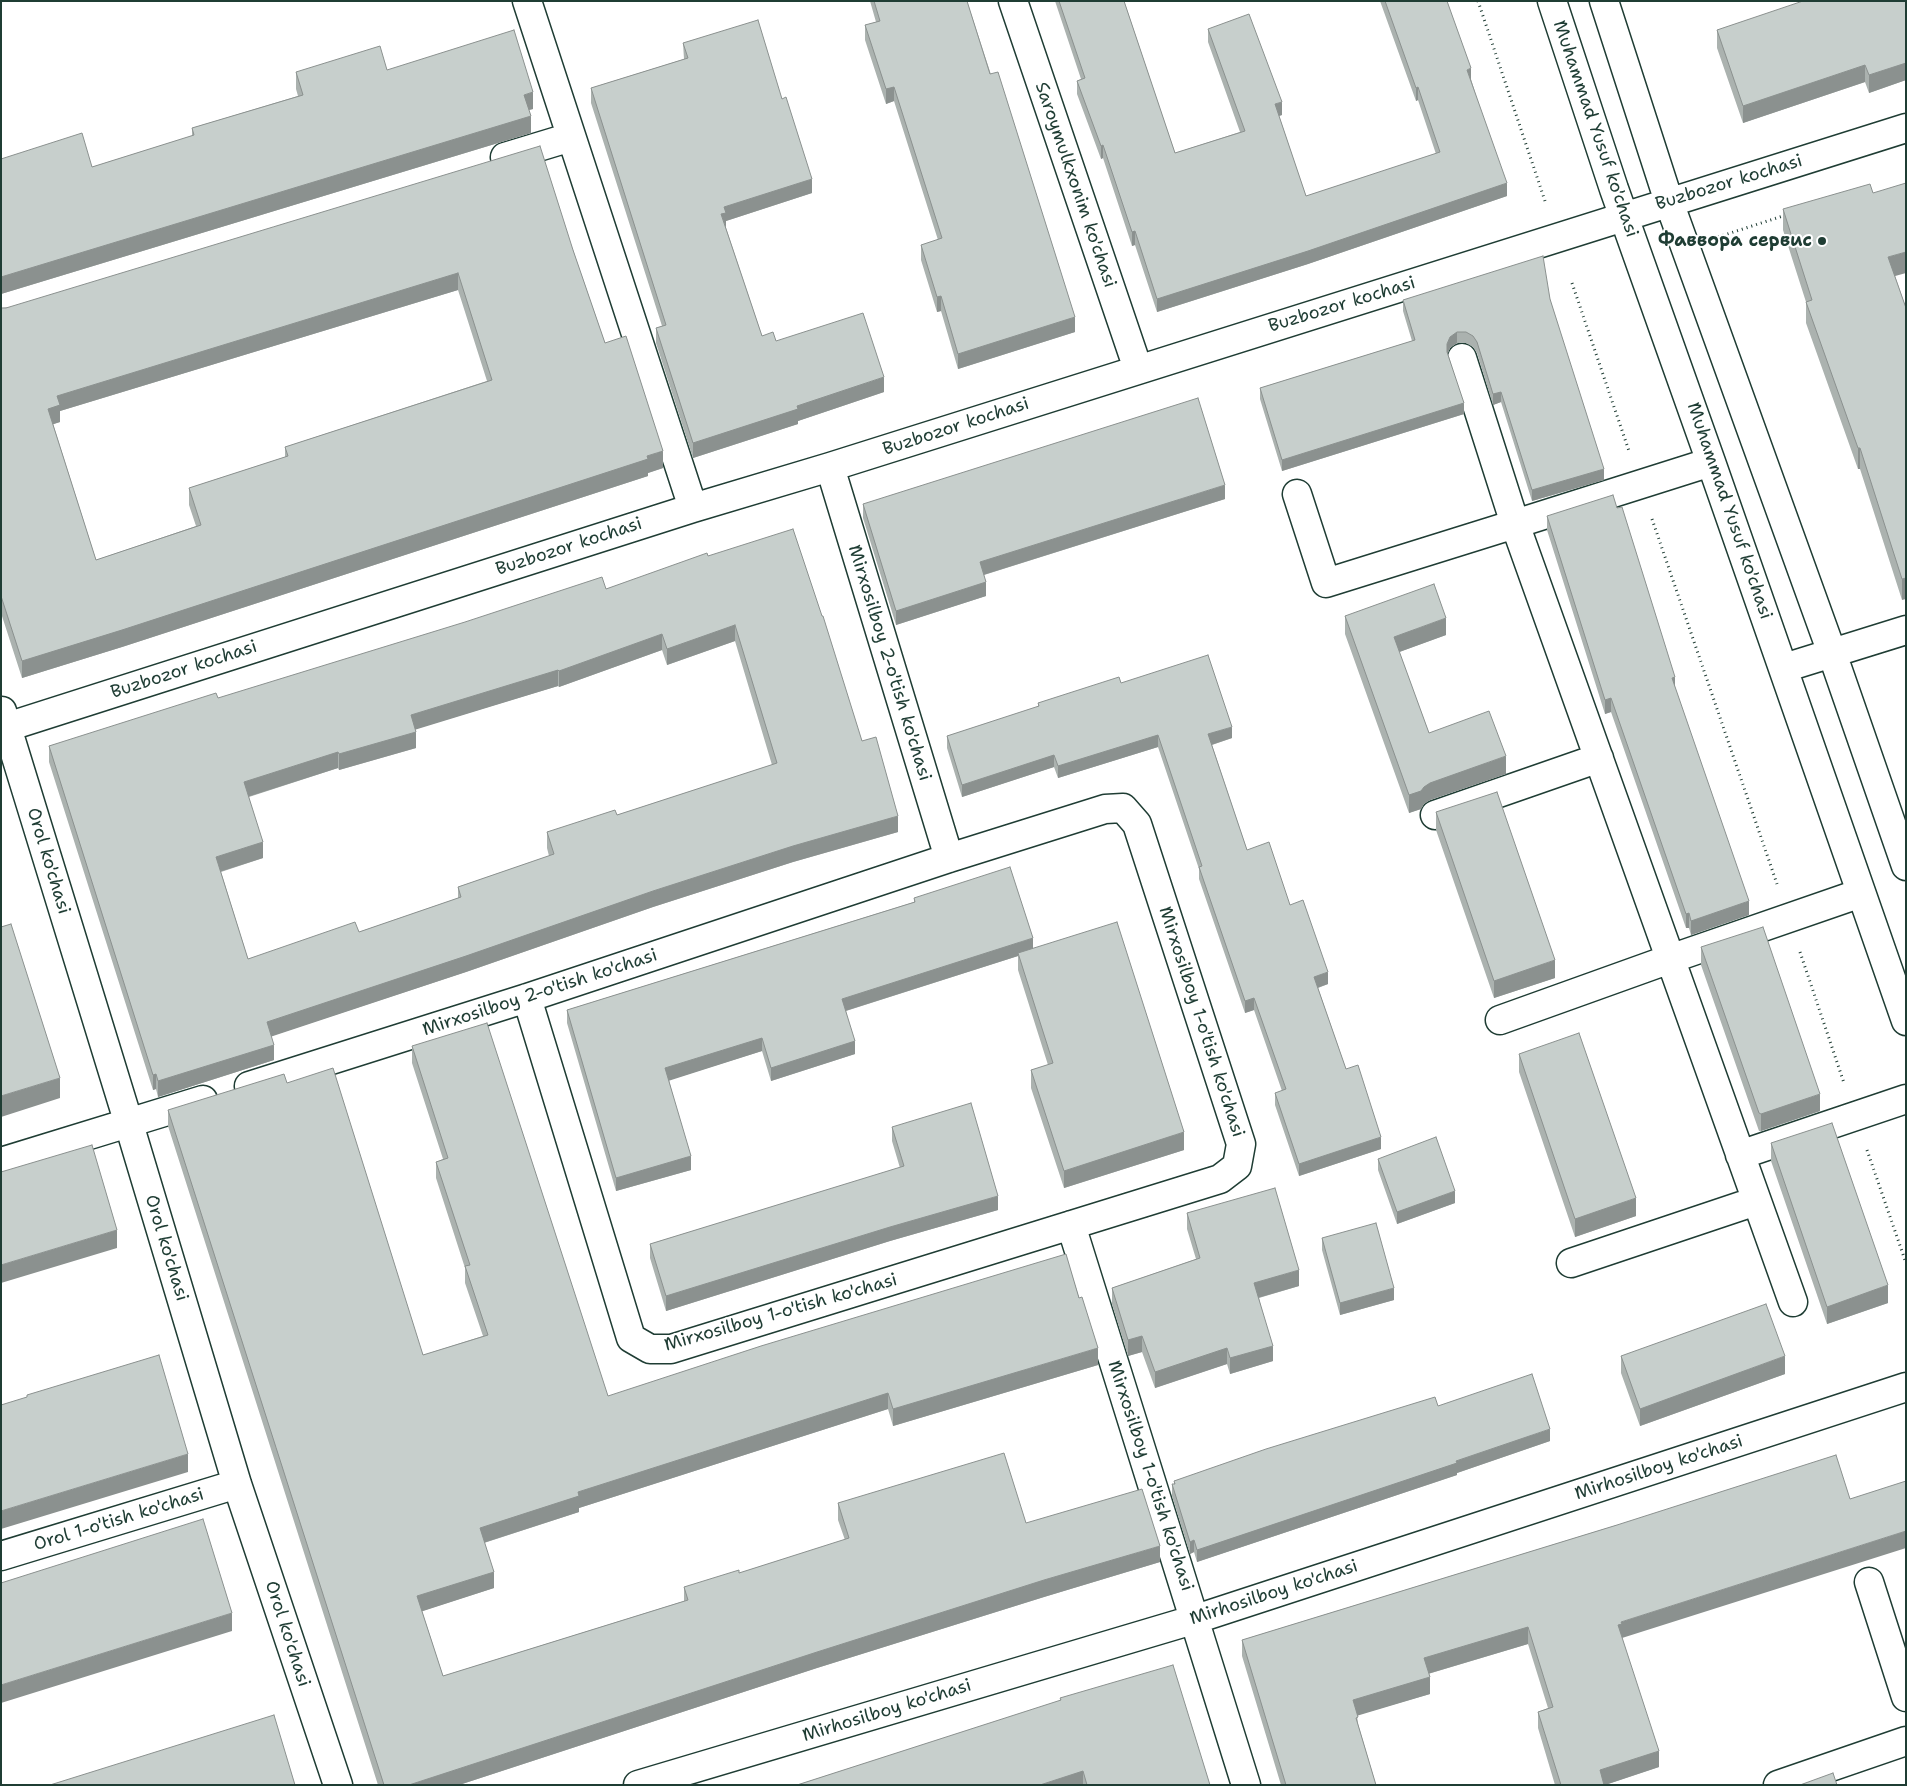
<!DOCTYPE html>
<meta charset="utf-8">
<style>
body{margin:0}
#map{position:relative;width:1907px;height:1786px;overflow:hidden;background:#fff;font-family:"Shantell Sans",sans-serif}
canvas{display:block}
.frame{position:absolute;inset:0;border:2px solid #1f3d34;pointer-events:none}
</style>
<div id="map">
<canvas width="1907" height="1786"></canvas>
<div class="frame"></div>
</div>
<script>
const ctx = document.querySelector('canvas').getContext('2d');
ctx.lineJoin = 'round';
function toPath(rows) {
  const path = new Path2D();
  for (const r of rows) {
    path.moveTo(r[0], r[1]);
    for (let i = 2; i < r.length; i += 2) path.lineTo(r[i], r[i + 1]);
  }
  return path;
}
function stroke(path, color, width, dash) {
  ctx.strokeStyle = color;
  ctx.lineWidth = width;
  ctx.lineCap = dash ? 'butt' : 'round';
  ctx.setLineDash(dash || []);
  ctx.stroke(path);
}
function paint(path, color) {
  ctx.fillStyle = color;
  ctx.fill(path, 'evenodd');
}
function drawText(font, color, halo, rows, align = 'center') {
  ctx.font = font + ' "Shantell Sans",sans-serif';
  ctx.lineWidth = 4;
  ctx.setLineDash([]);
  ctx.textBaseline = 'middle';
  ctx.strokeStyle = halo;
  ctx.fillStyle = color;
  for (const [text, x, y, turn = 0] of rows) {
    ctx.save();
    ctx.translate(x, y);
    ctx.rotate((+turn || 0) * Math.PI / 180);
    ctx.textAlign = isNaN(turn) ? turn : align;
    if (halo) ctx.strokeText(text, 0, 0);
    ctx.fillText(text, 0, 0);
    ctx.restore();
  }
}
const path = toPath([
 [1478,1,1546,204],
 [1718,237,1786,215],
 [1572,283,1629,451],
 [1652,519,1777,884],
 [1800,952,1844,1083],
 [1867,1150,1906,1263]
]);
const minor = toPath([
 [527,1,693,508],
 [1013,1,1138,369],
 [1552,1,1614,189,1711,462,1906,1021],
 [1604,1,1669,202,1832,653,1906,866],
 [505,157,571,137],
 [1462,358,1515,524,1711,462],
 [830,467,949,858],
 [1297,494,1326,583,1515,524,1793,1302],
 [1784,668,1906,630],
 [2,711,129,1124,237,1484,338,1785],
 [1,729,693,508,830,467,1906,128],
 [1435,815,1599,758],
 [1500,1020,1670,959,1861,893],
 [249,1086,527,998,949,858,1105,809,1123,808,1137,824,1241,1144,1237,1166,1220,1179,671,1349,650,1349,631,1338,527,998],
 [1740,1155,1906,1099],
 [1,1162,203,1100],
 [1071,1225,1246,1785],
 [1571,1263,1756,1201],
 [1,1556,237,1484],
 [1869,1582,1906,1697],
 [638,1785,1196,1619,1906,1387],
 [1778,1785,1906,1741]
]);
const wall = toPath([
 [870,1,967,1,1075,332,958,369,941,311,937,312,921,260,921,245,938,240,894,101,886,104,865,40,865,25,876,22],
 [1055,1,1124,1,1175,153,1240,132,1208,42,1208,29,1282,115,1279,116,1306,196,1436,154,1418,100,1416,101,1380,1,1447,1,1507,196,1308,264,1157,312,1135,245,1132,246,1103,158,1101,159,1077,94,1077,81,1081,79],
 [1906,1,1906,80,1869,93,1865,82,1743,123,1717,48,1717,30],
 [683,43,782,99,812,193,726,221,726,228,762,336,884,392,798,421,798,424,693,458,656,343,656,328,662,326,591,103,591,88,684,59],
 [387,70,533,109,529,110,531,133,1,294,1,159,92,167,192,136,192,128,298,96,296,89,296,72],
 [1783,209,1895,276,1906,308,1902,600,1860,469,1858,469,1806,323,1806,302,1783,230],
 [573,250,605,343,663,468,648,473,648,476,122,647,22,678,1,613,1,308],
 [458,290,487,381,285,447,285,457,189,488,189,505,196,526,96,560,53,424,60,422,60,411],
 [1550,299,1604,480,1532,501,1501,402,1493,405,1477,353,1473,347,1466,343,1457,343,1450,348,1448,353,1464,414,1282,471,1260,399,1260,388,1412,341,1403,311,1403,300],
 [1225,499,984,575,986,596,896,625,863,518,863,504],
 [1547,516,1675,688,1749,915,1691,935,1689,928,1686,928,1611,712,1605,714,1547,530],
 [708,556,862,741,898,832,793,862,653,907,466,972,271,1036,274,1060,158,1097,156,1089,153,1090,49,762,49,746,606,589],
 [735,641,772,765,617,815,547,832,547,848,549,856,458,887,458,898,359,932,248,959,221,872,263,858,249,797,338,768,339,770,416,748,415,729,558,686,559,687,662,650,667,665],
 [1345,616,1446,635,1399,652,1429,733,1506,774,1430,800,1424,804,1421,809,1409,813,1345,634],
 [1121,683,1232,738,1212,745,1247,850,1290,905,1328,984,1318,988,1346,1069,1381,1149,1299,1176,1275,1105,1275,1093,1282,1091,1254,1010,1245,1013,1199,879,1199,869,1158,747,1058,778,1054,767,962,797,947,748,947,736,1038,707,1038,703],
 [1436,812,1555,978,1494,998,1436,830],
 [914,898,1033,948,1184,1150,1064,1188,1031,1088,1031,1070,1048,1065,1018,970,1018,956,846,1011,855,1054,771,1081,762,1051,669,1080,691,1170,616,1191,567,1023,567,1010,914,902],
 [1701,947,1820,1111,1761,1131,1759,1131,1701,965],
 [412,1046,608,1396,1098,1365,893,1426,888,1409,579,1508,579,1512,484,1543,494,1588,422,1611,443,1676,684,1601,684,1587,739,1573,845,1540,838,1520,838,1503,1026,1523,1160,1562,1044,1597,817,1668,459,1785,378,1785,168,1126,168,1110,287,1083,423,1355,483,1336,465,1283,465,1268,436,1178,436,1162,443,1159,412,1063],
 [1519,1054,1636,1216,1575,1237,1519,1072],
 [892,1127,998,1210,890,1241,666,1311,650,1258,650,1244,900,1168,892,1141],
 [1771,1143,1888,1303,1827,1324,1771,1161],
 [1378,1159,1455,1203,1397,1224,1378,1170],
 [1187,1213,1299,1286,1259,1298,1273,1361,1230,1374,1227,1364,1155,1388,1142,1352,1128,1356,1112,1304,1112,1288,1196,1259,1187,1229],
 [1322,1238,1394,1300,1340,1315,1322,1250],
 [1621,1356,1785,1374,1640,1426,1621,1373],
 [1438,1406,1550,1441,1457,1473,1457,1475,1197,1562,1194,1552,1190,1554,1172,1496,1172,1484,1174,1484,1174,1481],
 [1617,1525,1622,1638,1659,1767,1605,1785,1555,1785,1538,1728,1538,1712,1548,1708,1528,1644,1428,1674,1430,1694,1357,1715,1358,1724,1376,1785,1281,1785,1242,1656,1242,1640],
 [1060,1698,1210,1785,797,1785,1060,1701]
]);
const shadedWall = toPath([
 [1906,63,1906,80,1869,93,1869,75],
 [1865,65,1865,82,1743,123,1743,106],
 [1471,68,1471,81,1467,70],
 [894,87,894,101,886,104,886,89],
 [1418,87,1418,100,1416,101,1416,88],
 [533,92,533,109,524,111,524,95],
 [1282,102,1282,115,1275,117,1275,104],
 [531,116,531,133,1,294,1,277],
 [1103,145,1103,158,1101,159,1101,146],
 [812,179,812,193,726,221,726,228,721,214,724,207],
 [1507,183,1507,196,1308,264,1157,312,1157,299],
 [1135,231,1135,245,1132,246,1132,232],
 [1906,252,1906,273,1888,278,1888,257],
 [458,273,458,290,60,411,60,422,48,426,48,409,57,396],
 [941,296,941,311,937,312,937,297],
 [1075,317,1075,332,958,369,958,354],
 [1457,332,1457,343,1450,348,1447,355,1447,344,1450,337],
 [884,377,884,392,798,421,798,424,693,458,693,443,797,406],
 [1501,392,1501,402,1493,405,1493,394],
 [1464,403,1464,414,1282,471,1282,460],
 [1858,448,1860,448,1860,469,1858,469],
 [663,451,663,468,648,473,648,476,122,647,22,678,22,661],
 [1604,469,1604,480,1532,501,1532,490],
 [1225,485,1225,499,980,576,980,562],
 [1906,578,1906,599,1902,600,1902,579],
 [986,582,986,596,896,625,896,611],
 [1446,618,1446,635,1394,654,1394,637],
 [735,625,735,641,667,665,667,649],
 [662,634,662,650,559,687,559,671],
 [558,670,558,686,411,731,411,715],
 [1675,677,1675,692,1672,678],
 [1611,698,1611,712,1605,714,1605,700],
 [1232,727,1232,738,1208,746,1208,734],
 [416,732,416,748,339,770,339,754],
 [1158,735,1158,747,1058,778,1058,766],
 [338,752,338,768,244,798,244,782],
 [1054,755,1054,767,962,797,962,785],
 [1506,756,1506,774,1430,800,1424,804,1421,809,1409,813,1409,795,1430,783],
 [898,816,898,832,793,862,653,907,466,972,267,1038,267,1022,653,891,793,846],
 [263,842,263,858,216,873,216,857],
 [1749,901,1749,915,1691,935,1691,921],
 [1689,913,1689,928,1686,928,1686,914],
 [1033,938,1033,951,1018,953,1018,956,842,1012,842,999],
 [1555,960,1555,978,1494,998,1494,981],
 [1328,972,1328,984,1314,989,1314,977],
 [1254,998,1254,1010,1245,1013,1245,1001],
 [762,1038,762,1051,665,1082,665,1068],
 [855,1041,855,1054,771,1081,771,1068],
 [274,1045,274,1060,158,1097,158,1081],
 [156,1074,156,1089,153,1090,153,1075],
 [60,1078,60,1098,1,1117,1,1096],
 [1820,1094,1820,1111,1761,1131,1761,1114],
 [1184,1132,1184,1150,1064,1188,1064,1171],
 [1381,1137,1381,1149,1299,1176,1299,1164],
 [691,1156,691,1170,616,1191,616,1178],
 [1455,1191,1455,1203,1397,1224,1397,1212],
 [998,1196,998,1210,890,1241,666,1311,666,1296,890,1227],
 [1636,1198,1636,1216,1575,1237,1575,1219],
 [117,1230,117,1248,1,1283,1,1265],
 [1299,1270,1299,1286,1254,1299,1254,1283],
 [1888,1285,1888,1303,1827,1324,1827,1307],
 [1394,1288,1394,1300,1340,1315,1340,1303],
 [1142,1336,1142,1352,1128,1356,1128,1340],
 [1273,1346,1273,1361,1230,1374,1230,1358],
 [1098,1348,1098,1365,893,1426,893,1409],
 [1227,1348,1227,1364,1155,1388,1155,1372],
 [1785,1356,1785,1374,1640,1426,1640,1409],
 [888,1393,888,1409,579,1508,579,1512,480,1544,480,1528,578,1492],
 [1550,1429,1550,1441,1457,1473,1457,1475,1197,1562,1197,1550],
 [188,1454,188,1472,1,1529,1,1511],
 [1906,1531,1906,1548,1622,1638,1618,1625,1621,1622],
 [1194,1540,1194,1552,1190,1554,1190,1542],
 [1160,1546,1160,1562,1044,1597,817,1668,459,1785,409,1785,817,1652,1044,1580],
 [494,1572,494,1588,417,1613,417,1596],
 [232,1613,232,1631,1,1703,1,1685],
 [1528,1627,1528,1644,1424,1675,1424,1658],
 [1430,1677,1430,1694,1353,1717,1353,1700],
 [1659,1751,1659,1767,1605,1785,1600,1785,1600,1770],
 [1083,1771,1083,1785,1040,1785]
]);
const building = toPath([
 [874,1,967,1,990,74,998,72,1075,317,958,354,941,296,937,297,921,245,942,238,894,87,886,89,865,25,880,21,874,1],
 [1059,1,1124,1,1175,153,1245,131,1208,29,1249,14,1282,102,1275,104,1306,196,1440,152,1418,87,1416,88,1385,1,1447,1,1471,68,1467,70,1507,183,1308,251,1157,299,1135,231,1132,232,1103,145,1101,146,1077,81,1085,78,1059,1],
 [1803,1,1906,1,1906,63,1869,75,1865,65,1743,106,1717,30,1803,1],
 [758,20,782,99,786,97,812,179,724,207,726,213,721,214,762,336,773,332,776,341,863,313,884,377,797,406,798,409,693,443,656,328,666,325,591,88,688,58,683,43,758,20],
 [514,30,533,92,524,95,531,116,1,277,1,159,82,133,92,167,194,135,192,128,303,95,296,72,380,46,387,70,514,30],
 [540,146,573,250,605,343,626,336,663,451,647,456,648,459,122,630,22,661,1,596,1,308,6,308,540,146],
 [458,273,492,380,285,447,288,456,189,488,201,525,96,560,48,409,60,405,57,396,458,273],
 [1906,183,1906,252,1888,257,1906,308,1906,578,1902,579,1860,448,1858,448,1806,302,1812,300,1783,209,1870,184,1873,193,1906,183],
 [1543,256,1550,299,1604,469,1532,490,1501,392,1493,394,1477,342,1473,336,1466,332,1457,332,1450,337,1447,344,1447,352,1464,403,1282,460,1260,388,1415,340,1403,300,1543,256],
 [1198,398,1225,485,980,562,986,582,896,611,863,504,1198,398],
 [1613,495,1617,508,1622,507,1675,677,1672,678,1749,901,1691,921,1689,913,1686,914,1611,698,1605,700,1547,516,1613,495],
 [793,529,822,616,823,616,862,741,876,737,898,816,793,846,653,891,466,956,267,1022,274,1045,158,1081,156,1074,153,1075,49,746,216,693,218,698,465,622,602,577,606,589,707,553,708,556,793,529],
 [735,625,777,763,617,815,615,810,547,832,554,854,458,887,461,897,359,932,355,922,248,959,216,857,263,842,244,782,338,752,339,754,416,732,411,715,558,670,559,671,662,634,667,649,735,625],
 [1434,584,1446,618,1394,637,1429,733,1489,711,1506,756,1430,783,1424,787,1421,791,1409,795,1345,616,1434,584],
 [1208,655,1232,727,1208,734,1247,850,1269,842,1290,905,1303,900,1328,972,1314,977,1346,1069,1358,1065,1381,1137,1299,1164,1275,1093,1286,1089,1254,998,1245,1001,1199,867,1202,866,1158,735,1058,766,1054,755,962,785,947,736,1039,706,1038,703,1119,677,1121,683,1208,655],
 [1497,792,1555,960,1494,981,1436,812,1497,792],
 [1010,867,1033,938,842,999,855,1041,771,1068,762,1038,665,1068,691,1156,616,1178,567,1010,915,902,914,898,1010,867],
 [1117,922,1184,1132,1064,1171,1031,1070,1053,1063,1018,953,1117,922],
 [11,924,60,1078,1,1096,1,927,11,924],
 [1763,927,1820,1094,1761,1114,1759,1113,1701,947,1763,927],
 [487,1023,608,1396,761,1346,1066,1254,1079,1298,1082,1297,1098,1348,893,1409,888,1393,578,1492,579,1496,480,1528,494,1572,417,1596,443,1676,688,1600,684,1587,739,1570,739,1573,849,1538,838,1503,1004,1453,1026,1523,1142,1489,1160,1546,1044,1580,817,1652,409,1785,384,1785,168,1110,284,1074,287,1083,333,1068,423,1355,488,1335,465,1266,470,1265,436,1162,448,1158,412,1046,487,1023],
 [1579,1033,1636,1198,1575,1219,1519,1054,1579,1033],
 [971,1103,998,1196,890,1227,666,1296,650,1244,904,1166,892,1127,971,1103],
 [1832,1123,1888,1285,1827,1307,1771,1143,1832,1123],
 [1436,1137,1455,1191,1397,1212,1378,1159,1436,1137],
 [92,1145,117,1230,1,1265,1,1172,92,1145],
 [1275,1188,1299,1270,1254,1283,1273,1346,1230,1358,1227,1348,1155,1372,1142,1336,1128,1340,1112,1288,1200,1258,1187,1213,1275,1188],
 [1376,1223,1394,1288,1340,1303,1322,1238,1376,1223],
 [1766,1304,1785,1356,1640,1409,1621,1356,1766,1304],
 [159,1355,188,1454,1,1511,1,1405,27,1397,27,1395,159,1355],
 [1532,1374,1550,1429,1456,1461,1457,1463,1197,1550,1194,1540,1190,1542,1172,1484,1175,1484,1174,1481,1266,1449,1435,1397,1438,1406,1532,1374],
 [1836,1455,1850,1499,1906,1481,1906,1531,1621,1622,1622,1624,1618,1625,1659,1751,1600,1770,1604,1785,1561,1785,1538,1712,1553,1707,1528,1627,1424,1658,1430,1677,1353,1700,1358,1717,1356,1718,1376,1785,1286,1785,1242,1640,1617,1525,1836,1455],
 [203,1519,232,1613,1,1685,1,1583,203,1519],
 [1173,1665,1210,1785,1087,1785,1083,1771,1040,1785,797,1785,1061,1700,1060,1698,1173,1665],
 [274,1715,295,1785,50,1785,274,1715],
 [1833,1773,1837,1785,1800,1785,1833,1773]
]);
const markers = [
 [1822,241,5,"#1f3d34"]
];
const streetNames = [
 ["Muhammad Yusuf ko'chasi",1595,129,71],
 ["Buzbozor kochasi",1729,183,-17],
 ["Saroymulkxonim ko'chasi",1075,185,71],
 ["Buzbozor kochasi",1342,305,-17],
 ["Buzbozor kochasi",956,427,-18],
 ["Muhammad Yusuf ko'chasi",1729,511,71],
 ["Buzbozor kochasi",569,547,-18],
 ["Mirxosilboy 2-o'tish ko'chasi",889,663,73],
 ["Buzbozor kochasi",184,670,-18],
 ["Orol ko'chasi",48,861,73],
 ["Mirxosilboy 2-o'tish ko'chasi",540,993,-18],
 ["Mirxosilboy 1-o'tish ko'chasi",1201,1022,72],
 ["Orol ko'chasi",166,1248,73],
 ["Mirxosilboy 1-o'tish ko'chasi",781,1313,-16],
 ["Mirhosilboy ko'chasi",1659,1468,-18],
 ["Mirxosilboy 1-o'tish ko'chasi",1150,1476,72],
 ["Orol 1-o'tish ko'chasi",119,1520,-17],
 ["Mirhosilboy ko'chasi",1274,1593,-18],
 ["Orol ko'chasi",287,1634,72],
 ["Mirhosilboy ko'chasi",887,1711,-17]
];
const poiNames = [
 ["Фаввора сервис",1812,241]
];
stroke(minor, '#1f3d34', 31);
stroke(path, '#1f3d34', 3, [1, 4]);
stroke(minor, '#fff', 28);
paint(wall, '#abb2af');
paint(shadedWall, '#8b918f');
paint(building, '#c7cfcc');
stroke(building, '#8b918f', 1);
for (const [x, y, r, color] of markers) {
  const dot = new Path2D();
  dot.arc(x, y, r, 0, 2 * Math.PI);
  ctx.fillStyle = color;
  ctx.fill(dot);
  stroke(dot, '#fff', 2);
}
drawText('18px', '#1f3d34', '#fff', streetNames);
drawText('bold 18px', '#1f3d34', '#fff', poiNames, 'right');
</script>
